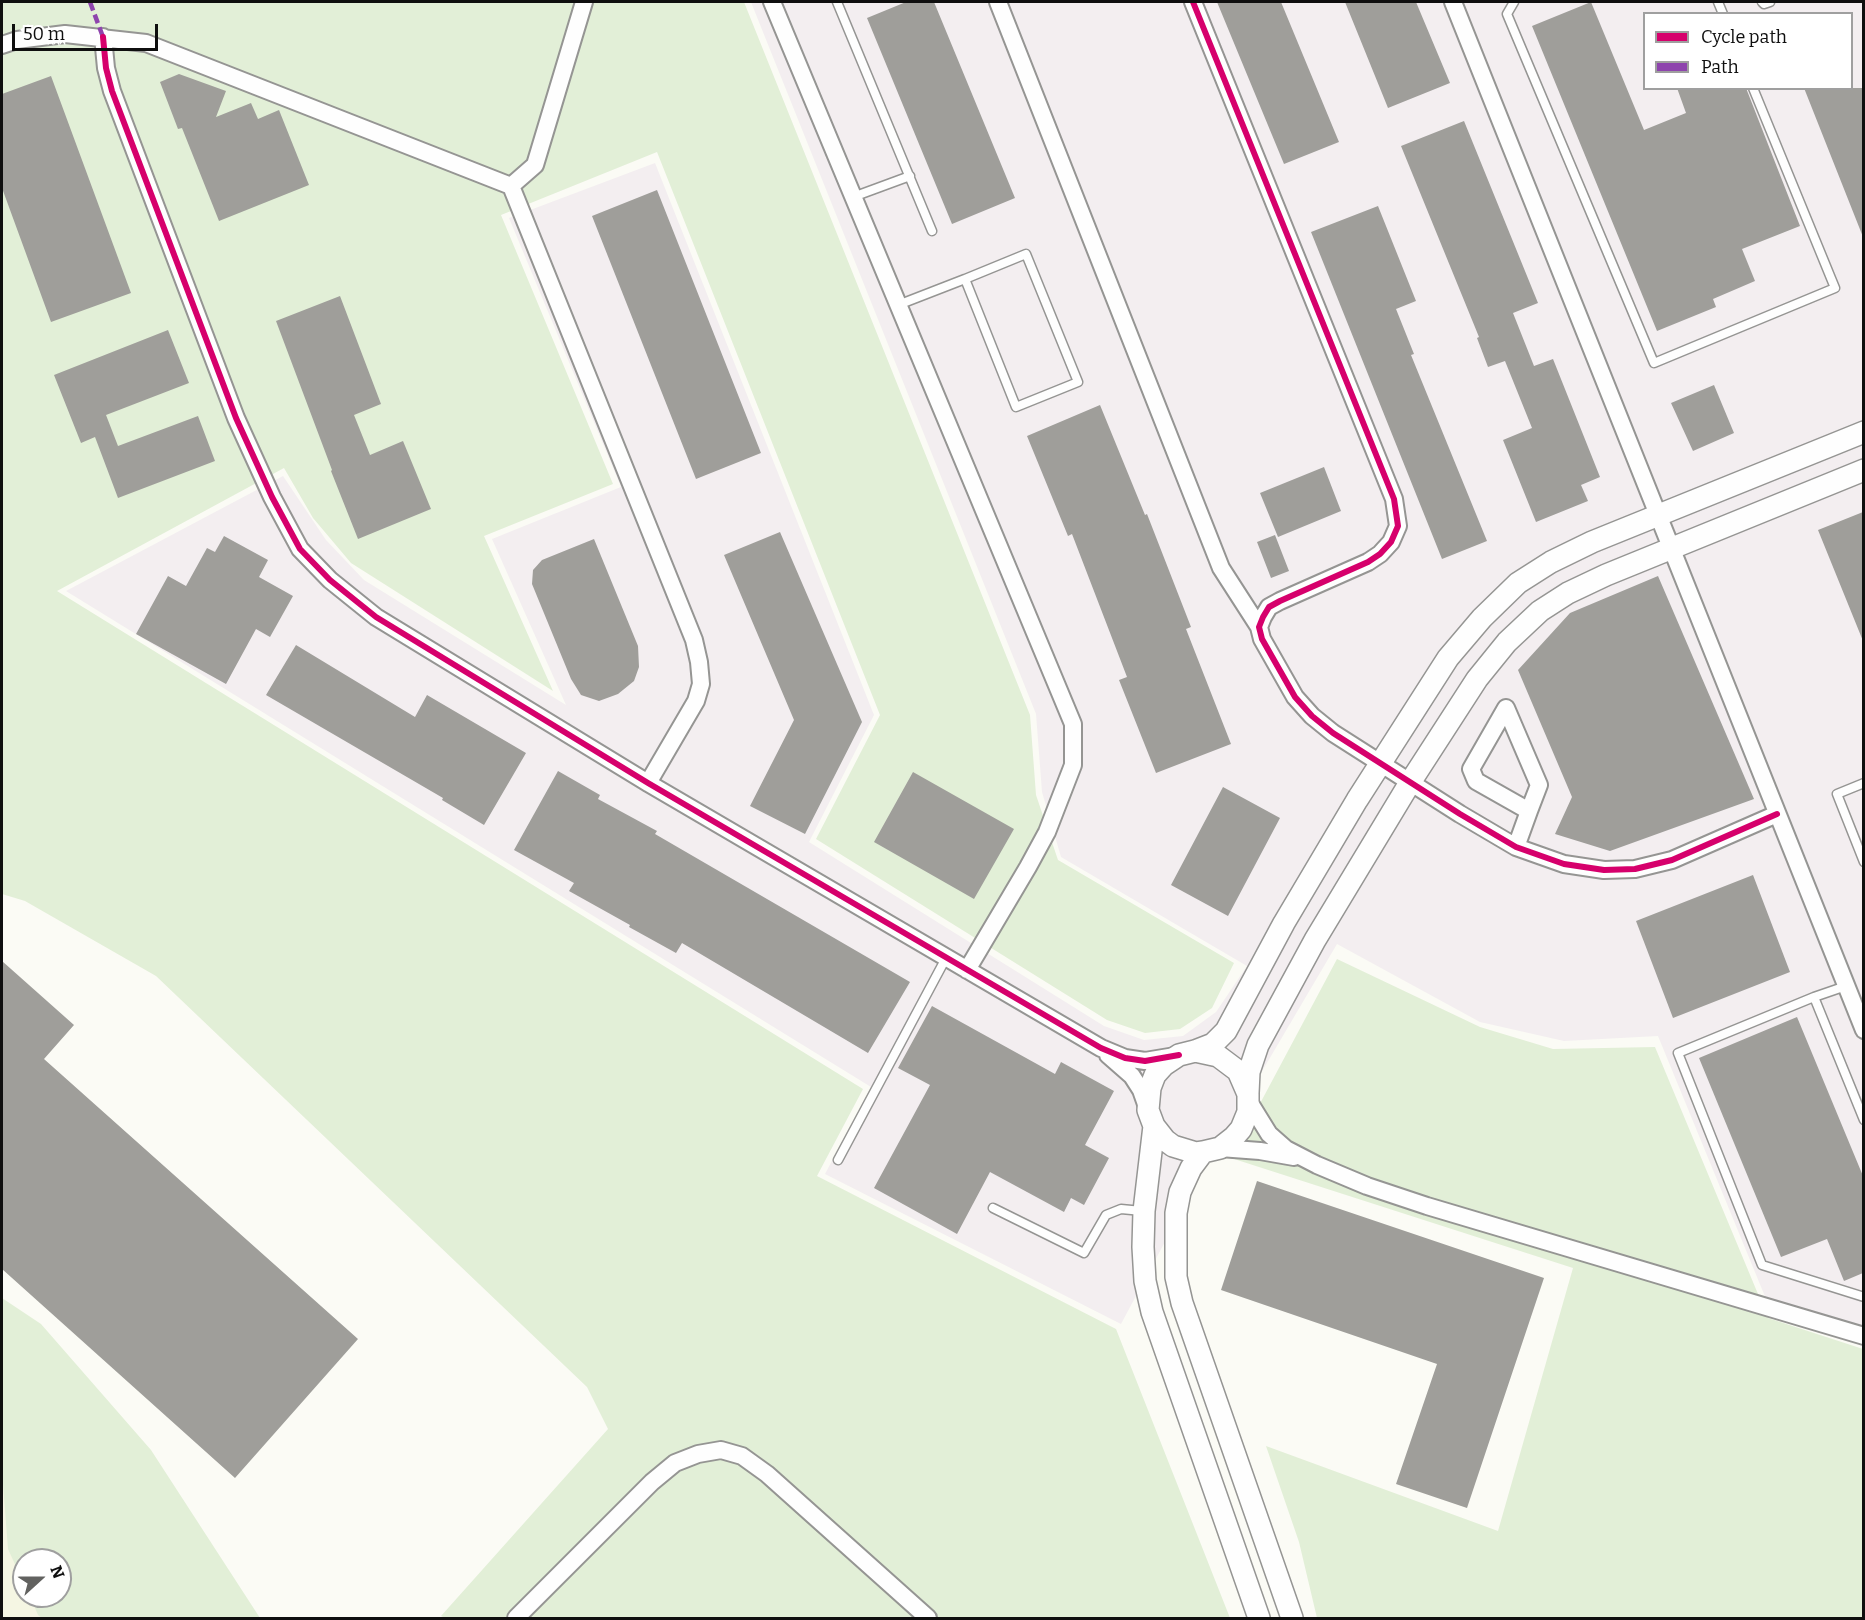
<!DOCTYPE html>
<style>
body{margin:0}
#map{position:relative;width:1865px;height:1620px;overflow:hidden;background:#fbfbf5;font-family:Bitter,serif}
canvas{display:block}
.frame{position:absolute;inset:0;border:3px solid #0f0f0f;pointer-events:none}
.legend{position:absolute;left:1643px;top:12px;width:210px;height:78px;box-sizing:border-box;background:#fff;border:2px solid #9f9f9f;margin:0;padding:8px 10px;list-style:none;font-size:18px;color:#0f0f0f}
.legend li{display:flex;align-items:center;gap:12px;height:30px}
.legend b{width:30px;border:2px solid #9f9f9f}
.north{position:absolute;left:12px;top:1548px;width:60px;height:60px;box-sizing:border-box;background:#fff;border:2px solid #9f9f9f;border-radius:50%;rotate:69deg;font-size:16px;font-weight:700;line-height:24px;text-align:center;color:#0f0f0f}
.north::after{content:'';display:block;margin:auto;width:21px;height:27px;background:#626260;clip-path:polygon(50% 0,100% 100%,50% 72%,0 100%)}
.scale{position:absolute;left:12px;top:24px;width:146px;height:27px;box-sizing:border-box;border:3px solid #0f0f0f;border-top:0;padding-left:8px;font-size:18px;line-height:21px;white-space:nowrap;color:#0f0f0f;-webkit-text-stroke:4px #fff;paint-order:stroke}
</style>
<div id="map">
<canvas width="1865" height="1620"></canvas>
<div class="frame"></div>
<ul class="legend">
<li><b style="height:8px;background:#d6006c"></b>Cycle path</li>
<li><b style="height:8px;background:#8e44ad"></b>Path</li>
</ul>
<div class="north">N</div>
<div class="scale">50 m</div>
</div>
<script>
const ctx = document.querySelector('canvas').getContext('2d');
ctx.lineJoin = 'round';
function paint(path, color) {
  ctx.fillStyle = color;
  ctx.fill(path, 'evenodd');
}
function toPath(rows) {
  const path = new Path2D();
  for (const r of rows) {
    path.moveTo(r[0], r[1]);
    for (let i = 2; i < r.length; i += 2) path.lineTo(r[i], r[i + 1]);
  }
  return path;
}
function stroke(path, color, width, dash) {
  ctx.strokeStyle = color;
  ctx.lineWidth = width;
  ctx.lineCap = dash ? 'butt' : 'round';
  ctx.setLineDash(dash || []);
  ctx.stroke(path);
}
const industrial = toPath([
 [751,2,1863,2,1863,1344,1773,1316,1658,1036,1564,1041,1480,1022,1337,944,1198,1180,1121,1324,825,1174,871,1087,66,591,283,476,326,540,364,580,566,705,492,539,621,487,509,218,655,163,874,715,809,842,1104,1026,1144,1040,1183,1036,1216,1012,1247,966,1061,857,1042,792,1036,714],
 [1644,14,1852,14,1852,88,1644,88]
]);
const farmland = toPath([
 [2,1347,24,1560,24,1596,55,1596,65,1618,2,1618]
]);
const green = toPath([
 [2,2,744,2,1030,715,1036,795,1058,860,1234,963,1212,1008,1180,1029,1145,1033,1107,1020,816,839,880,715,657,152,501,215,613,484,484,536,553,691,351,563,313,518,284,468,57,591,863,1089,817,1176,1116,1329,1230,1618,445,1618,441,1616,608,1429,587,1387,156,976,25,901,2,894],
 [1337,959,1480,1027,1553,1049,1655,1047,1768,1318,1863,1349,1863,1618,1317,1618,1299,1542,1266,1446,1498,1531,1573,1268,1231,1158],
 [2,1298,41,1324,151,1450,260,1618,42,1618,38,1615,30,1596,60,1596,60,1560,24,1560,24,1584,8,1549,2,1471]
]);
const building = toPath([
 [906,2,934,2,1015,198,952,224,867,18],
 [1217,2,1281,2,1339,142,1284,164],
 [1345,2,1416,2,1450,83,1388,108],
 [1591,2,1644,130,1686,113,1677,88,1746,88,1800,226,1742,249,1755,281,1713,299,1716,307,1657,331,1532,26],
 [179,74,226,91,216,117,251,103,258,119,279,110,309,185,219,221,182,128,178,129,160,82],
 [51,76,131,293,51,322,2,188,2,94],
 [1804,88,1863,88,1863,237],
 [1464,121,1538,303,1513,313,1534,366,1553,359,1600,477,1581,485,1588,501,1536,522,1503,440,1532,428,1505,361,1488,367,1477,338,1479,337,1401,146],
 [657,190,761,453,696,479,592,216],
 [1378,206,1416,301,1396,309,1414,354,1411,355,1487,541,1442,559,1311,232],
 [340,296,381,404,354,415,370,455,403,441,431,509,358,539,331,471,332,470,276,321],
 [168,330,189,383,106,415,118,446,198,416,215,461,118,498,95,437,81,443,54,375],
 [1714,385,1734,433,1693,451,1671,403],
 [1100,405,1145,515,1147,514,1191,627,1186,629,1231,744,1156,773,1119,680,1127,677,1072,534,1068,536,1027,436],
 [1324,467,1341,511,1278,537,1260,493],
 [1863,512,1863,641,1818,530],
 [780,532,862,722,805,834,750,806,794,720,724,555],
 [1275,535,1289,571,1271,578,1257,542],
 [224,536,268,560,259,577,293,596,270,637,256,629,226,684,136,634,168,576,186,586,207,548,215,552],
 [594,539,638,646,639,667,634,681,618,694,599,701,581,695,571,679,532,584,533,570,542,560],
 [1658,576,1754,799,1610,851,1555,834,1572,797,1518,670,1570,613],
 [296,645,415,717,427,695,526,753,484,825,442,800,443,798,266,695],
 [558,771,600,795,598,799,657,831,655,834,910,982,868,1053,682,943,676,953,629,927,630,925,569,891,574,883,514,850],
 [913,772,1014,829,974,899,874,842],
 [1223,787,1280,818,1228,916,1171,885],
 [1753,875,1790,972,1673,1018,1636,921],
 [2,961,74,1025,44,1059,358,1339,235,1478,2,1269],
 [932,1006,1055,1074,1061,1062,1114,1091,1085,1145,1109,1158,1084,1205,1071,1198,1064,1212,990,1172,957,1234,874,1188,930,1085,898,1068],
 [1797,1017,1863,1176,1863,1273,1844,1281,1827,1239,1781,1257,1699,1058],
 [1257,1181,1544,1278,1467,1508,1396,1484,1437,1364,1221,1290]
]);
const service = toPath([
 [837,2,932,231],
 [1514,2,1507,14,1654,363,1835,288,1753,88],
 [1718,2,1723,14],
 [1762,2,1764,4,1770,2],
 [853,197,910,176],
 [1026,254,1078,382,1016,407,965,279,1026,254],
 [898,305,965,279],
 [1864,783,1837,794,1864,862],
 [1846,986,1814,997,1678,1053,1762,1265,1864,1297],
 [1814,997,1864,1120],
 [838,1160,946,958],
 [993,1208,1084,1253,1106,1215,1121,1209,1142,1211]
]);
const minor = toPath([
 [772,2,1073,724,1073,765,1047,832,1028,867,967,970],
 [998,2,1221,568,1259,627],
 [1193,2,1394,499,1398,526,1391,542,1380,554,1368,562,1280,601,1269,607,1263,617,1259,627,1262,639,1295,697,1312,716,1333,733,1460,814,1516,847,1564,864,1604,870,1635,869,1672,860,1777,814],
 [1453,2,1864,1030],
 [103,37,106,68,112,91,236,418,272,497,300,549,330,580,376,617,648,783,1101,1048,1125,1058,1145,1061,1175,1056],
 [2,45,17,40,65,34,146,43,511,186,694,640,699,662,701,684,696,701,648,783],
 [511,186,535,165,584,2],
 [1516,847,1529,811,1539,785,1506,708,1471,769,1476,781,1529,811],
 [1108,1055,1132,1076,1141,1090,1147,1107],
 [1248,1100,1269,1134,1286,1149,1317,1165,1367,1186,1427,1206,1864,1336],
 [1220,1148,1260,1151,1294,1157],
 [516,1618,652,1482,675,1463,698,1454,721,1450,742,1456,767,1474,928,1618]
]);
const tertiary = toPath([
 [1195,1051,1218,1056,1238,1071,1248,1094,1248,1112,1241,1129,1234,1137,1220,1148,1203,1152,1196,1153,1173,1146,1165,1140,1154,1126,1148,1110,1150,1088,1155,1075,1164,1065,1179,1055,1195,1051,1213,1044,1226,1031,1284,923,1357,800,1448,658,1482,618,1518,583,1551,562,1592,542,1864,432],
 [1248,1093,1249,1072,1258,1045,1315,940,1411,781,1477,679,1507,642,1540,611,1568,593,1606,575,1864,470],
 [1154,1126,1144,1211,1143,1247,1145,1281,1152,1312,1259,1618],
 [1203,1152,1191,1168,1180,1192,1176,1213,1176,1277,1182,1303,1292,1618]
]);
const quiet = toPath([
 [90,2,103,37]
]);
const cycleway = toPath([
 [1193,2,1394,499,1398,526,1391,542,1380,554,1368,562,1280,601,1269,607,1263,617,1259,627,1262,639,1295,697,1312,716,1333,733,1460,814,1516,847,1564,864,1604,870,1635,869,1672,860,1777,814],
 [103,37,106,68,112,91,236,418,272,497,300,549,330,580,376,617,648,783,1101,1048,1125,1058,1145,1061,1179,1055]
]);
paint(industrial, '#f3eef0');
paint(farmland, '#f5f6e3');
paint(green, '#e2efd7');
paint(building, '#9f9e9a');
stroke(service, '#959593', 11);
stroke(minor, '#959593', 20);
stroke(tertiary, '#959593', 24);
stroke(service, '#fefefe', 8);
stroke(minor, '#fefefe', 16);
stroke(tertiary, '#fefefe', 21);
stroke(quiet, '#8e44ad', 4.5, [9, 4.5]);
stroke(cycleway, '#d6006c', 6);
</script>
